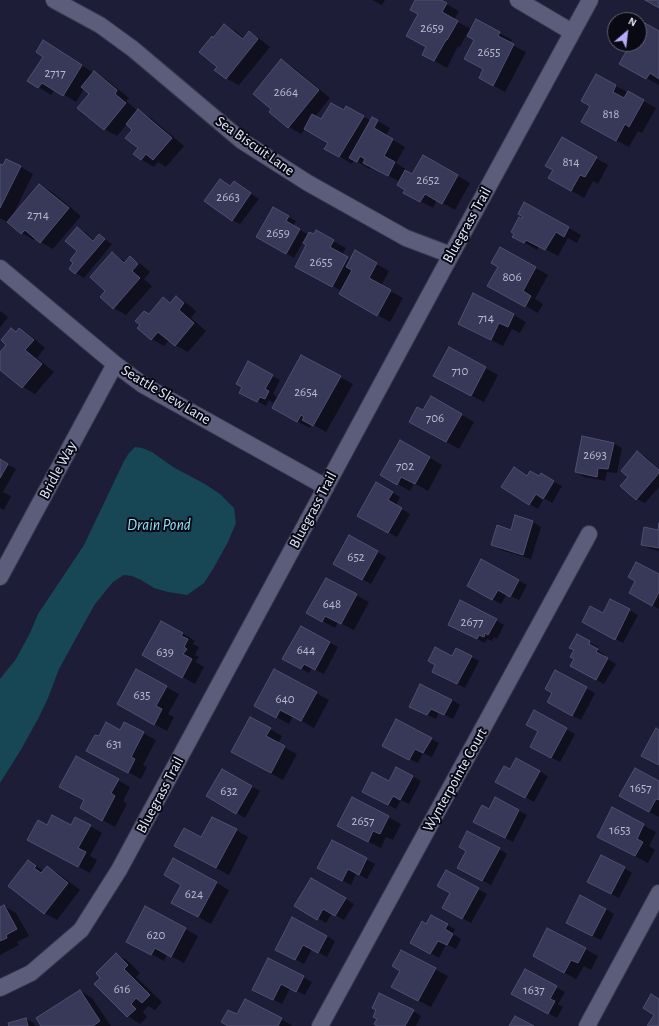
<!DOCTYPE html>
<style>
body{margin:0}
#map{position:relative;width:659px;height:1026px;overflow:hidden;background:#1e1d37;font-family:"Alegreya Sans",sans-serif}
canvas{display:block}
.north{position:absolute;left:607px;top:12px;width:40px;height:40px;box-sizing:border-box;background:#090914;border:1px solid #616270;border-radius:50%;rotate:28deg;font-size:11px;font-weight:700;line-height:16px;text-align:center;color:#e5e7f9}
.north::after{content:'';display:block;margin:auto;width:14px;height:18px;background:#b5acf8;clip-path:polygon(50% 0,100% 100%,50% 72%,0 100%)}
</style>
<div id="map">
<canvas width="659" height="1026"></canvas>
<div class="north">N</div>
</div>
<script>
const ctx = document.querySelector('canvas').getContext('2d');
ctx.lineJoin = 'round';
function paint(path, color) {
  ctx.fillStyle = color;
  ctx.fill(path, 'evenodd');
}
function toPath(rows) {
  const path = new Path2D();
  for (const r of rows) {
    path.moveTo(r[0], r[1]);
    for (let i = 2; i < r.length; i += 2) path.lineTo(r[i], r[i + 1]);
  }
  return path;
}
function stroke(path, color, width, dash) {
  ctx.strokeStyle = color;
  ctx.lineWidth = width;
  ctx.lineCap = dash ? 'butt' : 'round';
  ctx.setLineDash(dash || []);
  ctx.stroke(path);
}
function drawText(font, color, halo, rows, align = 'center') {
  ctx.font = font + ' "Alegreya Sans",sans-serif';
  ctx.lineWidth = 4;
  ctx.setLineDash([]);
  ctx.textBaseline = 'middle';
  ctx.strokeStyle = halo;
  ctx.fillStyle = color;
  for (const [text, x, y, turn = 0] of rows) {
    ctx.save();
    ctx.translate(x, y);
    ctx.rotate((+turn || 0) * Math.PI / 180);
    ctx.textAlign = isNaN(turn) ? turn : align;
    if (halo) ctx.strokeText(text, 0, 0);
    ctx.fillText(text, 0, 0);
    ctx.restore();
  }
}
const water = toPath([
 [135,447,142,448,152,452,173,467,205,484,220,494,234,508,236,523,228,542,213,569,204,583,187,595,168,592,154,588,141,580,132,576,124,575,113,582,95,604,86,620,59,669,48,698,39,717,22,748,0,783,0,679,16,659,30,633,38,614,84,545,124,461,129,453]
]);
const shadow = toPath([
 [372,0,385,0,382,5],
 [416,0,439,0,459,11,454,20,471,29,499,33,512,40,510,44,526,52,505,92,492,85,484,69,475,40,466,35,460,47,458,46,447,68,423,54,427,47,419,14],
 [639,21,659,32,659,85,620,64,629,48,623,44,639,44],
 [225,25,237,32,244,38,249,33,261,40,270,47,239,85,226,78,218,66,212,37,214,38],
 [56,49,94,73,107,80,129,98,126,101,138,111,151,118,184,146,166,167,158,162,154,167,142,160,135,153,139,148,134,129,127,124,117,136,104,129,90,93,84,89,76,102,55,89,51,95,29,81],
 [281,61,294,68,330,98,315,117,321,120,344,112,347,107,371,121,372,118,390,128,386,136,405,147,396,163,407,170,406,172,412,175,423,156,470,183,455,210,437,200,433,208,405,193,406,190,400,182,371,166,370,169,354,160,352,164,326,148,329,143,305,129,301,134,289,127,272,109],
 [596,75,656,108,642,133,638,131,629,147,595,129,591,106],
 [562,139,608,165,598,184,593,181,584,198,550,178,554,170],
 [0,165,21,167,33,174,12,217,39,185,52,192,81,216,53,249,41,242,36,238,34,240,22,233,9,223,0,218],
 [234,182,259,199,240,224,232,220,231,187],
 [525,203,581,235,577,243,568,238,558,256,539,246,537,250,513,236,524,216],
 [273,208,296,221,293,226,309,235,314,236,316,232,346,248,342,255,351,260,355,252,389,271,381,286,403,298,390,322,340,294,342,291,308,273,307,245,303,242,294,258,257,236],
 [77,228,86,233,95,241,99,235,112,244,84,278,76,273,70,268,75,263,78,251],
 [500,248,548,275,535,299,543,304,538,313,488,285,499,266],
 [112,253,126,262,130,258,142,265,150,272,144,279,152,286,126,315,114,308,107,291],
 [177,297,189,305,196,311,191,318,206,331,188,352,175,345,169,340,164,346,152,339,149,315,163,298,172,303],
 [0,311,8,317,0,328],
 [514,315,526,322,520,333,512,329,503,346,472,330],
 [20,329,32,337,45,348,37,358,54,372,35,394,23,387,0,369,0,353],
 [449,348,498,375,484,402,447,383],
 [302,356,353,384,326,432,312,424,310,428,285,415],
 [248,363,280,380,273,394,277,397,273,403,269,400,266,406,249,397,244,387],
 [431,397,474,422,459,449,410,421,424,411],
 [401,441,442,465,428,491,414,483,410,491,382,475],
 [613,443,622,448,617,473,607,472,605,481,584,477,576,472],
 [638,452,646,457,659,469,659,487,645,503,637,499,630,477],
 [0,461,16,469,3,492,11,496,4,510,0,508],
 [541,474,562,486,552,503,544,498,538,509,530,504,527,477,539,477],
 [377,483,400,497,396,506,410,514,397,537,358,516],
 [516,517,533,522,541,527,531,559,501,550,493,545,512,531],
 [659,528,659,551,650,549,642,544,658,531],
 [349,536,386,557,371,584,334,563],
 [482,560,527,585,519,600,507,594,501,604,468,586],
 [659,575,659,609,630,593],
 [356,595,369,602,354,630,338,622,335,628,308,613],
 [610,600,638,615,623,643,591,626,603,614],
 [496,620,504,625,497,639,494,637,492,641,487,639,485,643,457,629],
 [301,627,338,647,324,674,312,668,309,673,284,659],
 [182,633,195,641,193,644,199,647,195,655,199,657,195,662,204,667,195,684,143,655],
 [577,635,598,647,596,649,605,655,604,657,616,664,604,684,571,665,575,658],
 [452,657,471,657,479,661,465,688,442,676,437,665],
 [136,671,179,694,168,714,174,717,167,731,130,711],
 [555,672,595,693,581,720,556,707,553,692],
 [316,693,329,700,314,728,293,716,289,724,267,712],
 [452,700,460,705,453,719,439,712,436,719,419,711],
 [534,711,575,734,560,762,539,751,539,731],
 [270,729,282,736,278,744,297,754,283,780,245,759],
 [121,731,143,733,156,740,143,765,147,767,141,779,100,757,99,738],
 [431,739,439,743,432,757,423,753,418,763,392,750],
 [516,759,548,776,534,802,496,781,510,771],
 [222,770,260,791,245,818,207,796],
 [412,776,421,781,409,804,401,800,396,809,371,796,389,782],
 [118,780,130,787,123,801,127,804,115,827,81,808],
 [659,782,659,817,633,803],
 [495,798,527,815,513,842,483,826],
 [353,799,401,824,393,840,386,837,381,848,351,833],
 [612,809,656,832,649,846,655,850,648,863,610,843],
 [71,826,90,826,102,833,90,856,97,860,90,873,41,847],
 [236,830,248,837,229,875,188,853,202,838],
 [332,841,375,864,367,879,356,873,351,885,326,872],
 [499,849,507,854,491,885,467,872,467,851],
 [174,859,229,890,211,924,185,910,182,885],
 [28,861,44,871,47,867,59,874,80,890,57,920,44,913],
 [624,868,632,873,619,898,596,886],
 [446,871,487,894,471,923,443,908,451,893],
 [312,879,354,904,344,920,332,913,326,923,296,906],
 [4,906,16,913,29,936,17,942,19,945,0,955,0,908],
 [146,907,198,936,184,963,167,954,164,961,140,948],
 [606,909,614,914,601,940,575,927],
 [432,916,455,929,453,934,461,939,456,949,446,944,439,958,411,942,427,925],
 [327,936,335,941,327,957,312,949,304,964,277,949],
 [585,949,598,956,591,970,584,966,576,979,546,963],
 [116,954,128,961,140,973,136,977,162,1002,155,1010,148,1006,143,1012,147,1017,140,1024,128,1016,95,984,101,978],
 [435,969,448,976,431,1007,405,994],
 [525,970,565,992,558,1004,563,1007,557,1018,512,993],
 [303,977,312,982,305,995,290,988,282,1004,253,989],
 [80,991,92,998,111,1026,42,1026],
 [413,1011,421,1016,416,1026,378,1026],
 [237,1016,281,1019,293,1026,230,1026],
 [26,1019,34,1023,35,1026,10,1026]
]);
const building = toPath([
 [415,0,441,0,447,3,442,12,458,21,447,40,446,40,434,61,422,55,426,47,406,36,418,14,410,10,415,0],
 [645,0,659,0,659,8,645,0],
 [629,14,659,31,659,79,650,73,646,79,619,64,628,48,621,44,639,44,639,20,626,20,629,14],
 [476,19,500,32,498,36,514,44,493,86,479,78,483,69,464,59,474,40,467,36,476,19],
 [224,24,243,39,249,31,258,39,226,79,214,70,217,67,199,52,212,36,213,38,224,24],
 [43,40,82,65,63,96,42,83,38,88,27,81,43,57,36,52,43,40],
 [281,59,319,90,288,128,269,112,271,109,253,94,281,59],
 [94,71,117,90,115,94,126,103,104,130,77,108,89,94,81,87,94,71],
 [596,74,616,85,613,92,624,98,628,91,644,100,629,127,625,124,616,141,581,122,590,106,581,101,596,74],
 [331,103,344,110,346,106,364,116,339,157,324,149,328,143,304,129,312,114,321,119,331,103],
 [138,109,172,138,153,160,146,154,141,160,133,154,138,148,125,138,132,130,126,124,138,109],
 [372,117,378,120,374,128,393,139,384,156,395,162,388,176,363,163,365,159,360,156,357,162,349,158,372,117],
 [562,137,597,157,585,177,580,175,571,191,548,178,553,170,545,166,562,137],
 [423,155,458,175,442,204,425,194,420,202,403,193,405,190,397,185,405,170,412,174,423,155],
 [6,159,21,166,0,208,0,164,3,165,6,159],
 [220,179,230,186,234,181,251,193,232,221,204,201,220,179],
 [39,184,69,208,40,243,25,230,21,234,7,222,39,184],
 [524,202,569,227,564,237,556,232,545,250,526,240,524,243,512,237,514,234,511,232,519,217,522,219,523,217,518,214,524,202],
 [273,207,289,216,286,221,300,229,286,254,256,237,273,207],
 [77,227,93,241,99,234,105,239,75,274,69,269,73,263,70,260,77,251,65,241,77,227],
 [316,230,334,240,330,247,348,257,332,287,295,267,306,245,303,243,309,232,314,234,316,230],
 [500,247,536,267,523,291,531,296,525,307,487,286,498,267,491,263,500,247],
 [355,250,377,263,369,278,391,290,377,316,339,294,352,270,346,267,355,250],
 [112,252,124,263,130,256,138,264,132,271,140,278,113,309,100,297,105,291,90,277,112,252],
 [473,293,514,314,508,327,499,323,491,340,458,324,473,293],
 [176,296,184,303,179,310,194,323,175,346,158,332,151,340,137,328,140,325,135,321,144,311,149,314,163,297,170,303,176,296],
 [11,328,16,332,19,328,34,340,25,350,42,364,22,388,0,370,0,352,6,345,1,340,11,328],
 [449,347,486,367,471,396,433,376,449,347],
 [301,355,341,376,313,426,302,420,304,417,301,415,297,422,272,408,301,355],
 [248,361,273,375,265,389,269,391,265,399,260,397,257,402,239,393,242,387,236,384,248,361],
 [431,396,462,414,446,442,409,422,417,407,423,410,431,396],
 [582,436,614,443,608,469,598,468,597,477,575,472,582,436],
 [400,440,430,457,415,484,401,477,397,485,380,475,400,440],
 [637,451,659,470,659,473,636,500,620,486,628,477,621,471,637,451],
 [0,459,8,464,0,478,0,459],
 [514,467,527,476,530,471,539,476,541,473,554,481,543,499,536,494,529,505,501,487,514,467],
 [376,482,393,492,388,500,402,508,388,533,357,516,376,482],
 [515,515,533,521,523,555,491,545,497,525,511,530,515,515],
 [659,523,659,548,641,545,644,527,658,530,659,523],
 [349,535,378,551,362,580,333,564,349,535],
 [481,559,519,580,510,597,498,590,492,600,467,586,481,559],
 [636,562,659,574,659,592,652,606,629,593,635,581,628,577,636,562],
 [326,578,357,594,341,624,325,616,322,622,306,613,326,578],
 [610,599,630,609,615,640,582,622,590,606,603,613,610,599],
 [460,600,497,619,488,635,485,633,484,637,479,635,477,639,448,625,460,600],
 [161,621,183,633,181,636,188,639,184,647,187,649,183,654,192,659,182,678,142,655,161,621],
 [301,626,330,642,315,670,304,664,301,669,282,659,301,626],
 [577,634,590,641,589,644,598,649,596,652,608,658,596,680,570,666,574,659,570,657,574,650,569,648,577,634],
 [435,647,452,656,456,648,472,656,457,684,432,672,435,665,428,661,435,647],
 [136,669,167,686,156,706,162,709,154,725,117,704,136,669],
 [274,669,317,692,301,721,280,710,276,718,254,706,274,669],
 [555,670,587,687,572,716,547,702,552,693,545,689,555,670],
 [420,684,452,700,444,715,431,709,427,715,409,707,420,684],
 [534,710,567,728,551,758,530,747,538,731,526,725,534,710],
 [250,717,271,728,266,736,285,746,271,773,231,752,250,717],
 [396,719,432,738,423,753,415,749,409,760,382,746,396,719],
 [106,722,120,730,124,722,144,732,131,757,135,759,128,773,86,751,95,735,99,736,106,722],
 [656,728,659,730,659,765,641,756,656,728],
 [76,756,119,779,111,793,115,796,102,821,80,808,84,800,59,787,76,756],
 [516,758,540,771,525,798,495,782,504,766,510,769,516,758],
 [396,767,413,776,400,800,393,796,388,805,362,792,372,772,389,781,396,767],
 [635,768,659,781,659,800,656,799,649,812,619,796,635,768],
 [222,769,252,786,236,814,206,796,222,769],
 [352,797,389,816,380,834,373,831,368,842,337,826,352,797],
 [495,797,519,810,505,838,473,822,482,805,489,809,495,797],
 [612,807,644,824,637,839,643,842,635,856,597,837,612,807],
 [52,815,71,825,75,817,91,825,78,848,86,852,78,867,27,840,38,820,47,825,52,815],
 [212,817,237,829,216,868,174,846,184,828,201,837,212,817],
 [467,831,500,848,482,881,457,868,466,851,459,847,467,831],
 [332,840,367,858,359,875,348,869,342,881,317,868,332,840],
 [601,855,625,867,611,894,587,882,601,855],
 [173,858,217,882,198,917,171,903,181,885,164,875,173,858],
 [28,860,36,866,34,868,41,873,47,866,68,883,44,914,8,886,28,860],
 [446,870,479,888,462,919,442,908,450,893,437,886,446,870],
 [311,878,346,898,335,916,323,909,317,920,294,906,311,878],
 [580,895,606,909,592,936,566,923,580,895],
 [4,905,17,929,6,935,7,938,0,941,0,907,4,905],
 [145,906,186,928,171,957,155,948,151,955,126,942,145,906],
 [431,915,448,924,445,929,453,934,447,945,438,941,430,954,410,943,422,921,426,924,431,915],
 [292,917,327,936,318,953,303,945,295,960,275,950,292,917],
 [547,928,586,948,578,963,571,960,564,973,533,956,547,928],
 [401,950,436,968,418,1001,391,987,400,971,392,966,401,950],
 [116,953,128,965,124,969,150,995,142,1003,136,998,131,1004,136,1009,127,1017,94,984,100,978,96,973,116,953],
 [268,958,304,976,296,992,281,984,273,1000,252,990,268,958],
 [525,969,557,986,550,999,555,1001,548,1014,511,994,525,969],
 [80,990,100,1021,93,1026,41,1026,36,1018,80,990],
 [379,993,414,1010,405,1026,377,1026,374,1024,377,1019,373,1017,376,1010,372,1008,379,993],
 [651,994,659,999,659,1026,647,1026,654,1015,643,1008,651,994],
 [245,999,282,1018,278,1026,228,1026,221,1022,228,1010,237,1014,245,999],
 [515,1016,534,1026,509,1026,515,1016],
 [26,1018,28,1026,9,1026,8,1023,26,1018]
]);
const street = toPath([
 [54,0,100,25,133,49,242,141,308,183,406,238,451,255],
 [518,0,572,32],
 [0,268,115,364,143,385,326,487],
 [0,577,115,364],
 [0,988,31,973,81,930,119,870,451,255,590,0],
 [320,1026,589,534],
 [587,1026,659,893]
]);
const numberNames = [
 ["2659",432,28],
 ["2655",489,52],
 ["2717",55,73],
 ["2664",286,92],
 ["818",611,114],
 ["814",571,162],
 ["2652",428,180],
 ["2663",228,197],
 ["2714",38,215],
 ["2659",278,233],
 ["2655",321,262],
 ["806",512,277],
 ["714",486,318],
 ["710",460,371],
 ["2654",306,392],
 ["706",435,418],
 ["2693",595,455],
 ["702",405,466],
 ["652",356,557],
 ["648",332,604],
 ["2677",472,622],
 ["644",306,650],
 ["639",165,652],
 ["635",142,695],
 ["640",285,699],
 ["631",114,744],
 ["1657",641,788],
 ["632",229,791],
 ["2657",363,821],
 ["1653",620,830],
 ["624",194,894],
 ["620",156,935],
 ["616",122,989],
 ["1637",534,990]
];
const streetNames = [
 ["Sea Biscuit Lane",255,146,35],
 ["Bluegrass Trail",467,225,-61],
 ["Seattle Slew Lane",166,395,31],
 ["Bridle Way",58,470,-62],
 ["Bluegrass Trail",313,510,-62],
 ["Wynterpointe Court",455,780,-61],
 ["Bluegrass Trail",160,795,-62]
];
const waterNames = [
 ["Drain Pond",159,525]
];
paint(water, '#174654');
paint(shadow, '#0007');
paint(building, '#383858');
stroke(building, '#4f506e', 1);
stroke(street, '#39384e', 18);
stroke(street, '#5b5d7b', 16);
drawText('13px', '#babbd1', null, numberNames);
drawText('15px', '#e5e7f9', '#090914', streetNames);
drawText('italic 16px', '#91e0f9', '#090914', waterNames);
</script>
